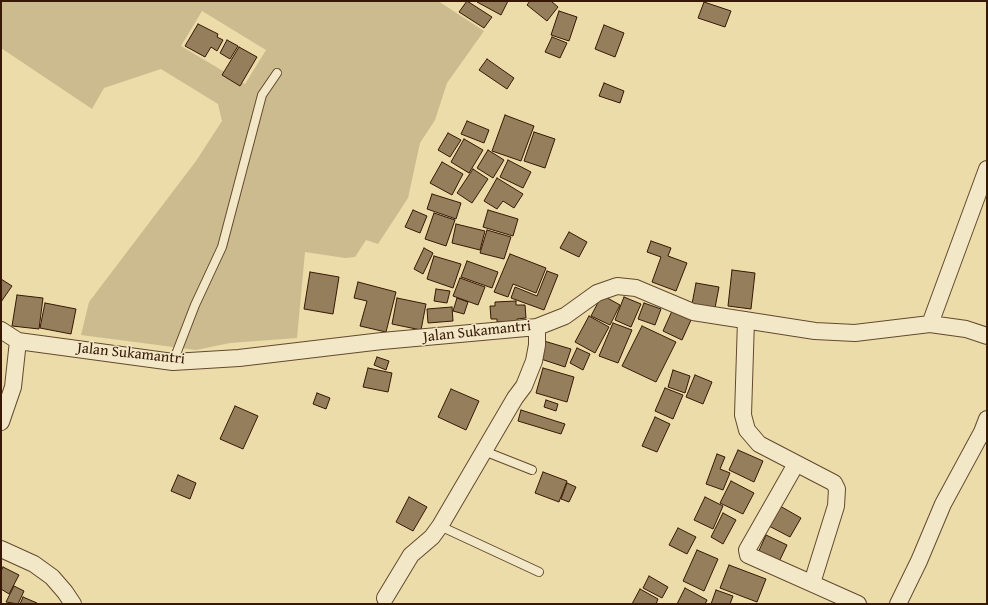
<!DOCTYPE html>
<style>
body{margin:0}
#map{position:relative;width:988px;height:605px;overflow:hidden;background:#ebdcaa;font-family:"Gentium Book Plus",serif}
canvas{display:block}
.frame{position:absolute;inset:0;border:2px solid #371805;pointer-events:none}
</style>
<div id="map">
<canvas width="988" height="605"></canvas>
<div class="frame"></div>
</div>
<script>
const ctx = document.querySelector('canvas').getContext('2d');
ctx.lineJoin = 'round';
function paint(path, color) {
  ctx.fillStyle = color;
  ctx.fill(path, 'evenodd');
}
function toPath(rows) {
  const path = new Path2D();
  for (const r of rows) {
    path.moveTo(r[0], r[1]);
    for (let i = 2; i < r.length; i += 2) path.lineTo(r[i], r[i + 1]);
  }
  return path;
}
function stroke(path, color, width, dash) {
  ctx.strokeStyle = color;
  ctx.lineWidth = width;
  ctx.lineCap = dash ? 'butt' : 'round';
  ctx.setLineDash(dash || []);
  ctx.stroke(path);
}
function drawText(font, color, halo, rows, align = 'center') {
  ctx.font = font + ' "Gentium Book Plus",serif';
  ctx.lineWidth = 3;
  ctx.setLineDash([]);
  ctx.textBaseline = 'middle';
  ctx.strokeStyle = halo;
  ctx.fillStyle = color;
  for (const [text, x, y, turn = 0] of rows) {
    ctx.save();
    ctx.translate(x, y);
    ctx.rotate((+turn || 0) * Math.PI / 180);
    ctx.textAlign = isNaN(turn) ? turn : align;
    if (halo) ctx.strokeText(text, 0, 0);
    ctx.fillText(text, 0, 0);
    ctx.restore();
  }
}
const green = toPath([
 [1,1,438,1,484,31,447,83,435,120,420,143,408,198,378,244,366,240,355,257,345,258,305,252,297,338,230,343,196,350,81,335,89,302,196,161,222,121,218,104,161,69,104,88,92,109,1,48],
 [202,11,266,50,245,84,181,46]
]);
const building = toPath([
 [467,1,492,17,484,28,459,12,467,1],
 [508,1,501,15,477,2,478,1,508,1],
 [530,1,551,1,558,7,547,21,527,5,530,1],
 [704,2,731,11,725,27,698,18,704,2],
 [559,11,577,17,569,41,551,35,559,11],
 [198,24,218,34,217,37,223,40,217,51,211,47,205,57,185,46,198,24],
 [604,25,624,33,615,57,595,49,604,25],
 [552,37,567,43,560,58,545,52,552,37],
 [227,40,238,46,230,59,220,53,227,40],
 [239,47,257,57,240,86,222,75,239,47],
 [487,59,514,78,507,89,479,70,487,59],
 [604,83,624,91,620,103,599,96,604,83],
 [505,115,534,126,521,161,492,151,505,115],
 [467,121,489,130,484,143,461,134,467,121],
 [534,132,555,139,545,168,524,161,534,132],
 [448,133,461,140,450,157,438,150,448,133],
 [464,139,483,150,469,173,451,162,464,139],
 [488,150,504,160,493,178,477,168,488,150],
 [508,160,531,172,523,188,500,177,508,160],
 [442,162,463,174,452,195,430,183,442,162],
 [473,169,488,179,472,203,457,193,473,169],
 [497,178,523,194,514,208,503,201,497,209,484,201,497,178],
 [432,194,461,203,456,219,427,209,432,194],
 [413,210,427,216,420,233,405,227,413,210],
 [488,210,518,219,513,236,483,227,488,210],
 [434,213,455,220,446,246,425,239,434,213],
 [456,224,485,231,480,250,452,243,456,224],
 [487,230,511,237,504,259,480,253,487,230],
 [569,232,587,242,579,257,560,248,569,232],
 [651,241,671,248,668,256,687,263,676,291,652,282,661,257,647,252,651,241],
 [424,248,433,253,423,274,414,269,424,248],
 [510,254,546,268,536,293,513,284,508,297,494,292,510,254],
 [434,256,461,264,453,288,427,279,434,256],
 [467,261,498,272,492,288,461,277,467,261],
 [732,270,755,273,751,309,728,306,732,270],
 [547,271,558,275,544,310,511,298,515,287,537,296,547,271],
 [310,272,339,277,333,314,304,309,310,272],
 [460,278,485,287,478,305,453,296,460,278],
 [1,279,12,286,1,302,1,279],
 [358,282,396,292,386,332,360,326,367,301,354,298,358,282],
 [696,283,719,287,715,308,692,304,696,283],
 [436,289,450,291,447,303,434,301,436,289],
 [17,295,43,298,39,329,12,326,17,295],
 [602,295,620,305,610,325,591,316,602,295],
 [624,297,641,304,631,327,615,320,624,297],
 [397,298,426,304,421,330,392,324,397,298],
 [457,298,468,302,464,314,453,311,457,298],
 [516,301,516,305,525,305,526,318,517,319,517,321,497,322,497,319,491,319,490,306,495,306,495,302,516,301],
 [45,303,76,309,71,334,40,328,45,303],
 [644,303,661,309,655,325,638,319,644,303],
 [452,307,453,321,428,323,427,309,452,307],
 [672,311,691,320,682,340,663,331,672,311],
 [589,316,609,327,595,353,575,342,589,316],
 [613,323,632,330,618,363,599,356,613,323],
 [642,326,676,342,656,382,622,366,642,326],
 [544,341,571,349,565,367,538,358,544,341],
 [577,348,590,354,583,370,570,363,577,348],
 [377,357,389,361,386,370,374,365,377,357],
 [368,368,392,373,388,392,363,387,368,368],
 [543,368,574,377,567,402,536,393,543,368],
 [673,370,690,376,685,393,668,387,673,370],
 [695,375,712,382,703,404,686,397,695,375],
 [665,388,683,395,673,419,655,411,665,388],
 [451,389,479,401,466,430,438,417,451,389],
 [317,393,330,398,326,409,313,404,317,393],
 [546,400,558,404,556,411,544,407,546,400],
 [235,406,258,416,243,449,220,439,235,406],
 [521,410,565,424,561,434,518,421,521,410],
 [655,417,670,424,657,452,642,446,655,417],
 [738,450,763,461,754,482,729,470,738,450],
 [717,454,725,457,720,469,730,473,723,490,706,484,717,454],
 [543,472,567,481,559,502,535,493,543,472],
 [178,475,196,483,190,499,171,491,178,475],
 [731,481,754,493,743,514,720,503,731,481],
 [567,483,576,487,569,502,561,499,567,483],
 [409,497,427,507,413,531,396,522,409,497],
 [705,497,723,506,713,529,694,520,705,497],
 [780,506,801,518,790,537,769,526,780,506],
 [723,513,736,520,723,544,711,537,723,513],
 [678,528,696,537,687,554,669,545,678,528],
 [766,535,787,545,778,564,757,555,766,535],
 [697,550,718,559,704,591,683,581,697,550],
 [729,565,766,579,757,602,720,588,729,565],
 [3,567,19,575,9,594,1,589,1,571,3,567],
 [649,576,668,587,662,598,643,588,649,576],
 [14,586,24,591,18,604,6,602,14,586],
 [685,588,707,600,705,604,677,604,685,588],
 [640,589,658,599,656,604,632,604,640,589],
 [716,590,733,596,730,604,711,604,716,590],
 [23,597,37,603,36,604,20,604,23,597]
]);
const service = toPath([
 [173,362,195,305,222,247,262,95,277,73],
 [484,451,532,470],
 [440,526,539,572]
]);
const minor = toPath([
 [746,320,743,415,747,430,759,444,834,483,837,489,836,506,812,583],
 [930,324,987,169],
 [1,330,18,341,173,362,239,358,382,341,537,327,565,316,597,293,617,286,636,288,693,312,815,331,855,333,930,324,966,329,987,336],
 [1,422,13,387,18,341],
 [796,464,747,550,748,555,858,604],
 [1,549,34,564,52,577,65,592,73,604],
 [385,598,411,555,432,537,440,526,515,398,524,386,534,361,537,345,537,327],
 [898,604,919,561,943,504,982,432,987,419]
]);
const streetNames = [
 ["Jalan Sukamantri",477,332,-6],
 ["Jalan Sukamantri",131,354,6]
];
paint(green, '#ccbb8e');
paint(building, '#957e5b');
stroke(building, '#371805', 1);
stroke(service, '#64492e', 10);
stroke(minor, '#64492e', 18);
stroke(service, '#f2e8c8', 8);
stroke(minor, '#f2e8c8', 16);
drawText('15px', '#371805', '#f2e8c8', streetNames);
</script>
